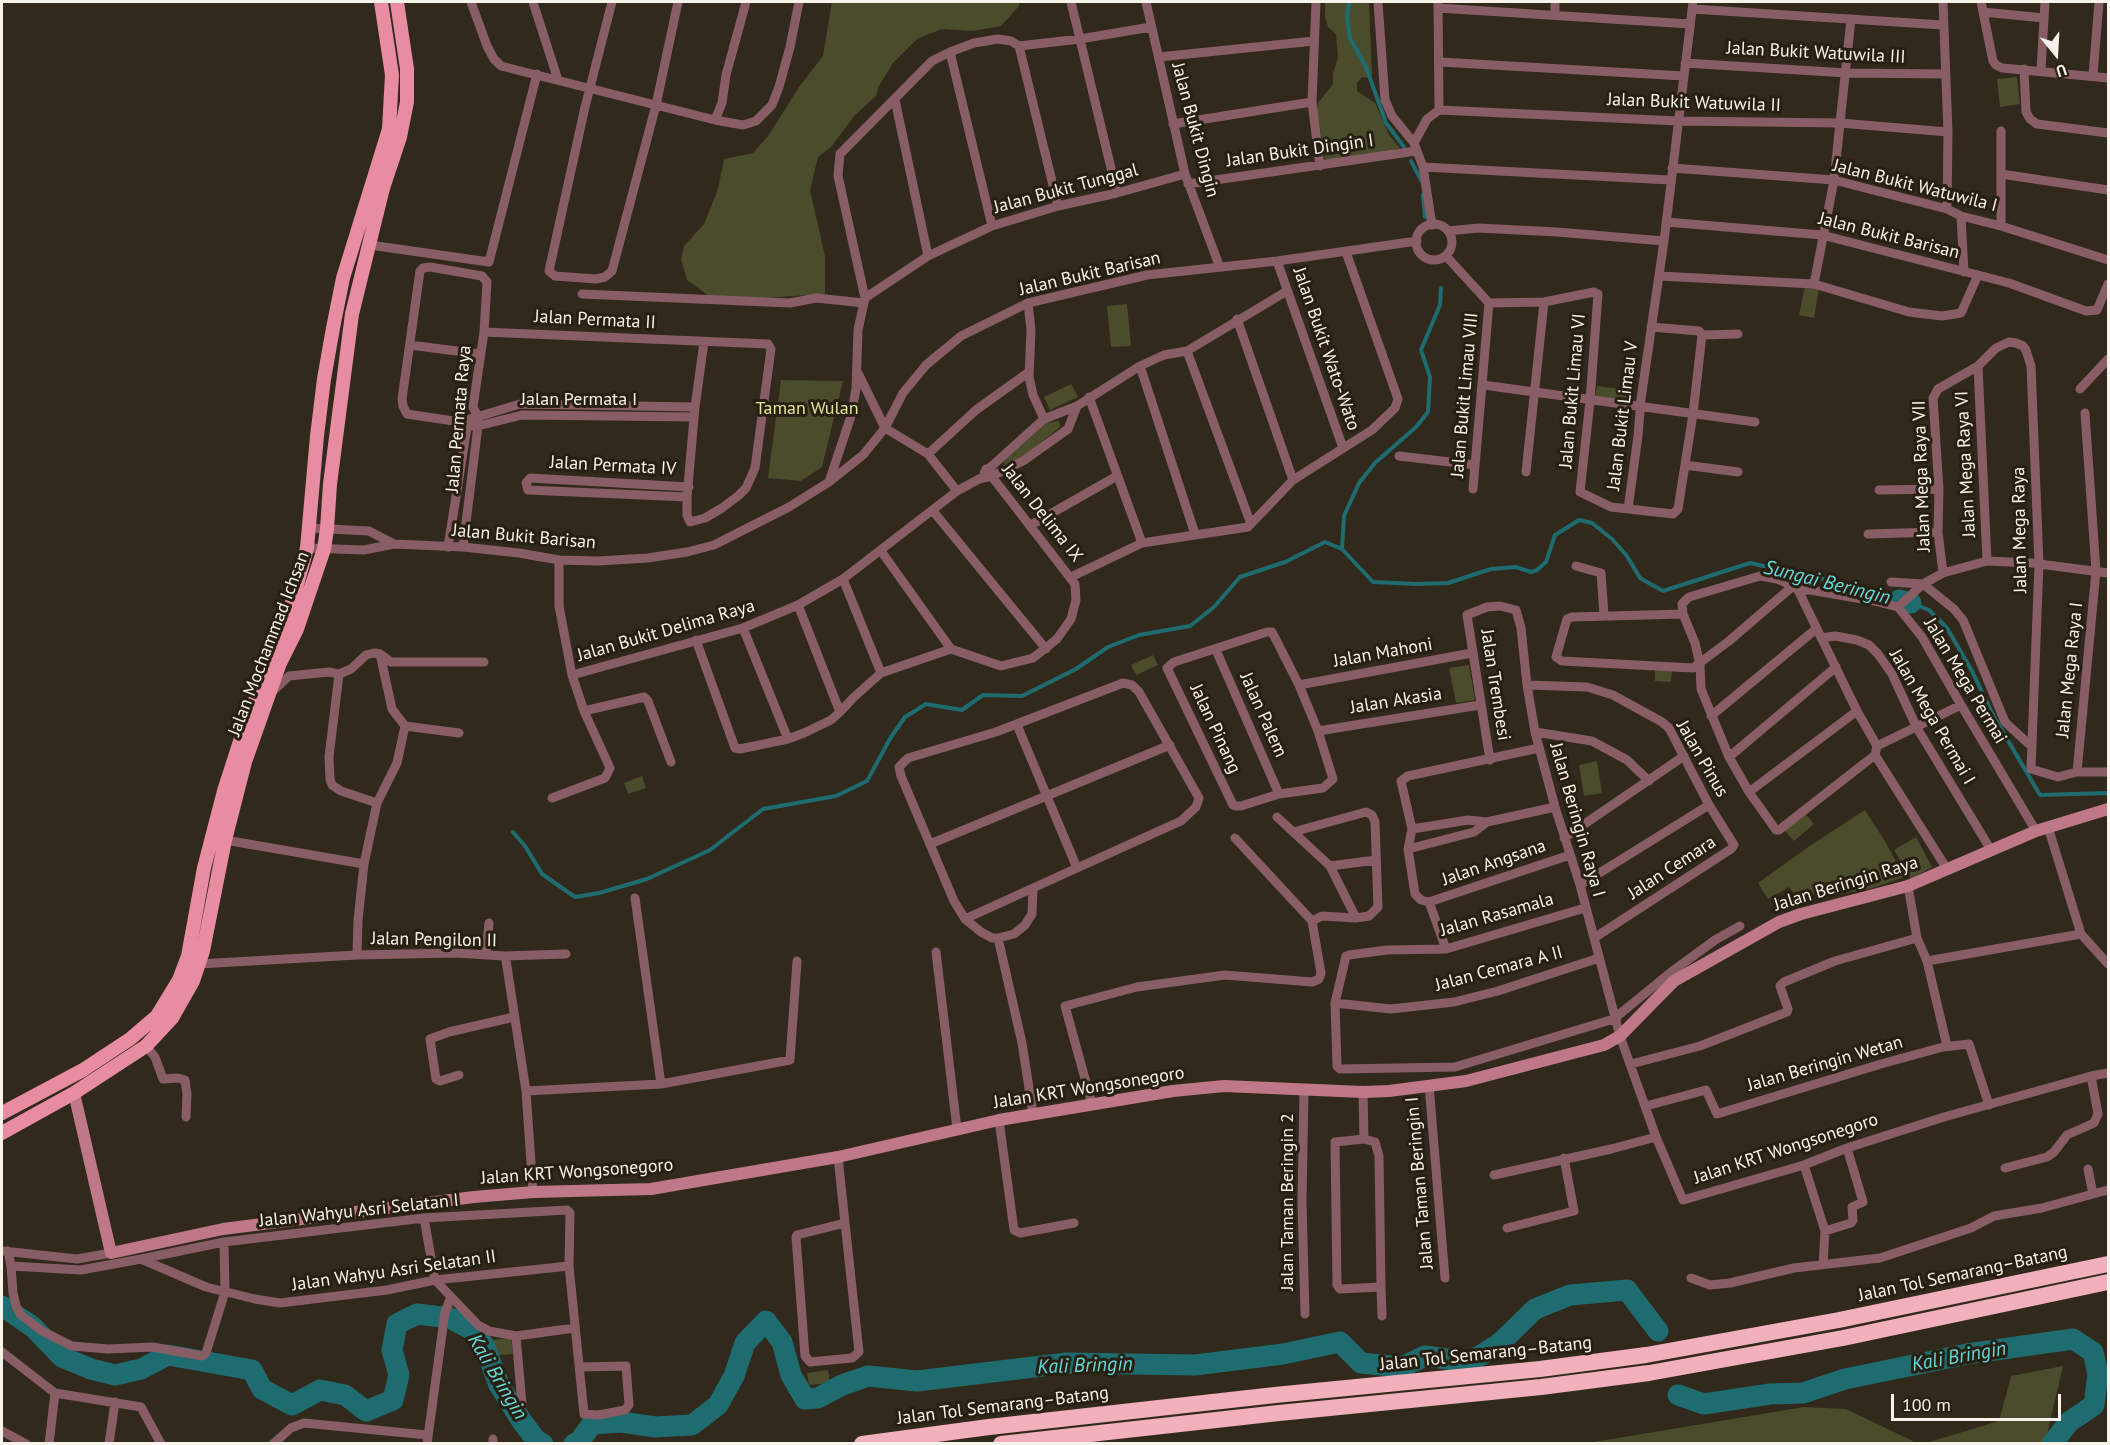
<!DOCTYPE html>
<meta charset="utf-8">
<style>
body{margin:0}
#map{position:relative;width:2110px;height:1445px;overflow:hidden;background:#31291b;font-family:"PT Sans",sans-serif}
canvas{display:block}
.frame{position:absolute;inset:0;border:3px solid #f8f3ea;pointer-events:none}
.north{position:absolute;left:2026px;top:24px;width:60px;height:60px;-webkit-text-stroke:4px #272012;paint-order:stroke;rotate:162deg;font-size:16px;font-weight:700;line-height:24px;text-align:center;color:#f8f3ea}
.north::after{content:'';display:block;margin:auto;width:21px;height:27px;background:#f8f3ea;clip-path:polygon(50% 0,100% 100%,50% 72%,0 100%)}
.scale{position:absolute;left:1891px;top:1394px;width:170px;height:27px;box-sizing:border-box;border:3px solid #f8f3ea;border-top:0;padding-left:8px;font-size:18px;line-height:21px;white-space:nowrap;color:#f8f3ea;-webkit-text-stroke:4px #272012;paint-order:stroke}
</style>
<div id="map">
<canvas width="2110" height="1445"></canvas>
<div class="frame"></div>
<div class="north">U</div>
<div class="scale">100 m</div>
</div>
<script>
const ctx = document.querySelector('canvas').getContext('2d');
ctx.lineJoin = 'round';
function paint(path, color) {
  ctx.fillStyle = color;
  ctx.fill(path, 'evenodd');
}
function toPath(rows) {
  const path = new Path2D();
  for (const r of rows) {
    if (r.length === 3) {
      path.moveTo(r[0] + r[2], r[1]);
      path.arc(r[0], r[1], r[2], 0, 2 * Math.PI);
      continue;
    }
    path.moveTo(r[0], r[1]);
    for (let i = 2; i < r.length; i += 2) path.lineTo(r[i], r[i + 1]);
  }
  return path;
}
function stroke(path, color, width, dash) {
  ctx.strokeStyle = color;
  ctx.lineWidth = width;
  ctx.lineCap = dash ? 'butt' : 'round';
  ctx.setLineDash(dash || []);
  ctx.stroke(path);
}
function drawText(font, color, halo, rows, align = 'center') {
  ctx.font = font + ' "PT Sans",sans-serif';
  ctx.lineWidth = 6;
  ctx.setLineDash([]);
  ctx.textBaseline = 'middle';
  ctx.strokeStyle = halo;
  ctx.fillStyle = color;
  for (const [text, x, y, turn = 0] of rows) {
    ctx.save();
    ctx.translate(x, y);
    ctx.rotate((+turn || 0) * Math.PI / 180);
    ctx.textAlign = isNaN(turn) ? turn : align;
    if (halo) ctx.strokeText(text, 0, 0);
    ctx.fillText(text, 0, 0);
    ctx.restore();
  }
}
const green = toPath([
 [832,2,1019,2,1019,6,1001,26,973,31,942,29,917,39,893,63,879,86,876,96,855,115,831,147,818,157,810,190,825,256,825,294,763,298,709,296,687,280,681,259,684,246,704,224,718,189,724,159,753,153,768,136,799,87,823,56],
 [1325,2,1369,2,1372,75,1368,78,1362,77,1357,83,1357,91,1375,103,1389,135,1400,148,1384,153,1344,159,1325,159,1317,110,1318,103,1333,84,1333,73,1338,58,1336,34,1328,27,1325,17],
 [2017,77,2020,104,2000,107,1997,79],
 [1805,286,1819,288,1814,318,1799,315],
 [1127,304,1131,346,1111,347,1107,306],
 [781,380,843,381,822,467,801,481,768,478],
 [1071,384,1078,397,1050,410,1044,397],
 [1597,386,1629,390,1627,401,1595,397],
 [1059,421,1060,427,1020,460,1007,465,1003,462,1046,423],
 [1153,655,1158,665,1136,675,1131,665],
 [1469,665,1475,700,1456,703,1449,668],
 [1655,670,1672,671,1671,682,1655,681],
 [1597,761,1602,793,1584,796,1579,765],
 [642,776,646,788,628,794,624,783],
 [1865,810,1886,843,1904,877,1870,889,1835,895,1830,889,1799,900,1789,887,1768,899,1758,883,1811,845],
 [1805,813,1814,824,1794,841,1785,831],
 [1916,837,1932,867,1911,879,1894,850],
 [511,1338,513,1354,493,1356,491,1340],
 [2063,1366,2045,1443,1926,1443,1999,1421,2011,1376],
 [828,1370,830,1383,809,1385,807,1373],
 [1804,1407,1846,1409,1917,1443,1588,1443]
]);
const stream = toPath([
 [1349,2,1347,18,1350,38,1366,67,1386,123,1404,147],
 [1411,161,1422,182],
 [1423,195,1425,217],
 [1342,549,1344,516,1359,483,1375,463,1416,427,1428,412,1430,377,1421,350,1440,305,1441,288],
 [1911,603,1929,610,1947,628,1972,671,1993,715,2040,795,2108,793],
 [513,832,525,846,542,874,575,897,599,893,647,879,710,850,763,809,836,796,867,781,891,737,905,717,926,704,962,710,983,695,1022,696,1076,669,1108,647,1139,635,1190,626,1214,607,1240,577,1285,562,1325,542,1342,549,1373,582,1417,584,1448,583,1491,569,1516,567,1531,572,1537,570,1546,562,1555,535,1579,520,1592,523,1612,539,1627,556,1640,578,1663,591,1750,563,1832,581,1899,600]
]);
const river = toPath([
 [1899,600,1911,603],
 [2,1306,33,1327,62,1357,91,1369,115,1375,141,1369,168,1355,252,1370,262,1389,292,1405,320,1390,345,1395,366,1411,393,1400,399,1375,392,1350,397,1324,417,1314,450,1318,474,1331,485,1347,499,1385,521,1420,536,1440,543,1444],
 [1678,1395,1704,1404,1770,1394,1803,1393,1845,1379,1967,1354,2073,1339,2093,1352,2098,1374,2094,1405,2069,1422,2052,1444],
 [574,1444,579,1442,592,1424,621,1422,655,1427,692,1425,718,1405,734,1376,745,1343,766,1321,782,1342,791,1375,805,1399,818,1398,842,1385,868,1376,917,1381,1067,1363,1195,1365,1283,1354,1340,1342,1361,1363,1402,1367,1425,1356,1470,1362,1499,1344,1535,1309,1570,1295,1627,1290,1658,1331]
]);
const street = toPath([
 [471,2,487,46,494,59,501,66,715,120,722,103,726,75,746,2],
 [533,2,558,80],
 [612,2,585,107,549,271,555,276,596,279,605,277,612,271,656,105,678,2],
 [1071,2,1117,193],
 [1146,2,1185,174,1219,265],
 [1316,2,1312,102,1320,166],
 [1378,2,1385,100,1392,116,1414,143,1423,167,1432,225],
 [1943,2,1948,132,1947,209],
 [1981,2,1993,61,1996,65,2002,68,2108,78],
 [1438,8,1690,24],
 [1692,9,1943,25],
 [1983,12,2044,18],
 [1555,15,1555,2],
 [1019,46,1058,206],
 [950,52,992,226],
 [1159,57,1314,41],
 [1440,62,1684,76],
 [1685,63,1847,73,1945,74],
 [2024,69,2026,112,2030,119,2037,124,2108,133],
 [2041,70,2045,2],
 [2093,75,2099,2],
 [895,100,928,256],
 [1439,110,1678,121,1840,123,1948,132],
 [715,120,743,125,756,121,772,105,779,87,790,47,799,2],
 [1173,124,1312,102],
 [2001,131,2001,174],
 [1414,143,1427,119,1439,110,1438,2],
 [1423,167,1670,180],
 [1672,168,1834,180,1947,209,1961,216,2001,226,2108,260],
 [1188,184,1416,151],
 [1961,216,1964,272],
 [1666,222,1822,235,2009,283,2086,311,2097,310,2108,284],
 [1434,242,18],
 [2001,226,2001,174,2108,190],
 [1448,231,1478,228,1557,232,1664,241],
 [370,245,489,262,537,74],
 [1446,256,1489,303],
 [1277,261,1343,448],
 [1659,276,1814,284,1909,312,1942,316,1961,313,1978,275],
 [1814,284,1834,180,1851,19],
 [582,294,790,303,816,298,864,303],
 [865,298,928,256,992,226,1058,206,1117,193,1185,174],
 [1028,303,1031,330,1029,377,1033,395,1044,419],
 [1489,303,1544,302,1594,292,1598,294,1590,401,1580,492,1611,507,1673,514,1678,509,1693,414,1702,335],
 [1237,319,1293,480],
 [1651,327,1699,331,1702,335,1738,334],
 [484,332,768,344,771,349,755,468,746,488,738,496,722,508,705,518,690,522,687,515,687,497,695,407,704,342],
 [410,345,480,354],
 [1187,351,1251,524],
 [1140,366,1195,534],
 [1978,366,1987,561],
 [858,373,885,428,928,454,957,491],
 [1483,385,1755,422],
 [2080,389,2108,359],
 [1089,397,1142,543],
 [460,422,520,404,695,407],
 [928,454,976,410,1029,372],
 [1399,456,1475,465],
 [1685,465,1738,472],
 [1526,472,1544,302],
 [984,473,1044,419,1077,406,1140,366,1164,355,1187,351,1287,291],
 [829,482,851,416,856,389,858,330,865,298,838,176,840,154,932,61,950,52,974,43,998,39,1011,41,1019,46,1080,39,1151,27],
 [1473,489,1489,303],
 [1879,490,1939,489],
 [687,497,528,490,526,483,530,478,689,487],
 [1628,509,1638,436,1641,399,1664,241,1693,2],
 [933,511,1046,649],
 [1031,525,1117,476],
 [309,528,369,531,394,544],
 [1868,534,1938,532],
 [448,547,468,421],
 [463,547,478,426,478,417,473,407,484,332,487,282,482,276,430,267,423,268,420,271,402,399,403,406,407,414,460,422,468,426,478,426,522,415,694,417],
 [307,548,364,550,394,544,463,547,519,553,559,560,598,561,648,558,687,552,714,545,789,507,829,482,863,455,885,428,903,393,926,365,961,336,1028,303,1147,275,1277,261,1417,241],
 [881,551,951,649],
 [1576,566,1601,573,1604,615],
 [1943,573,1938,532,1939,489,1933,398,1938,389,1978,366,1996,348,2009,342,2016,343,2023,346,2026,350,2031,366,2039,564,2031,769,2058,777,2077,772,2108,772],
 [1071,577,1142,543,1248,527,1293,480,1372,430,1395,408,1398,399,1346,252],
 [843,579,881,673],
 [1891,582,1923,584,1954,609,1963,620,2005,722,2031,746],
 [1793,586,1729,641,1693,668,1562,661,1556,657,1567,619,1572,617,1683,614,1682,604,1689,597,1760,576,1777,579,1793,586,1798,590,1857,711,1877,746,1875,755,1947,869],
 [1798,590,1810,590,1874,601,1898,607,1922,637,1961,705,2036,831],
 [798,605,840,712],
 [1898,607,1923,584,1943,573,1987,561,2032,563,2108,573],
 [1683,614,1695,643,1700,665,1701,689,1729,757,1749,792,1776,830,1779,830,1875,755],
 [743,628,788,739],
 [1267,632,1272,632,1299,685,1318,731,1333,779,1323,788,1279,794,1241,806,1235,806,1233,805,1167,668,1174,662,1267,632],
 [1821,638,1835,636,1857,640,1869,645,1878,654,1892,674,1917,728,1991,850],
 [696,640,735,748,740,749,788,739,804,733,831,720,840,712,854,697,881,673,951,649,1001,666,1033,658,1057,639,1071,619,1076,600,1075,584,986,469],
 [1216,650,1279,794],
 [380,654,392,709,405,726],
 [339,674,329,757,330,779,332,785,341,791,377,803],
 [572,675,743,628,798,605,843,579,957,491,979,479,992,476,1023,461,1068,429,1077,406],
 [1299,685,1472,653],
 [1527,685,1587,687,1613,695,1662,722,1669,728,1709,805,1734,845,1731,849,1594,938],
 [273,691,289,676,329,672,339,674,351,669,366,655,374,653,380,654,391,662,484,662],
 [584,711,644,697,648,701,671,762],
 [1711,716,1816,629],
 [405,726,459,733],
 [1318,731,1480,705],
 [1535,732,1592,741,1627,760,1649,781],
 [1877,746,1961,705],
 [1729,757,1836,667],
 [1490,760,1467,615,1487,607,1500,606,1516,610,1521,628,1527,685,1535,732,1555,807,1580,885,1620,1036,1656,1137,1683,1200,1804,1165,1847,1148,1944,1117,2091,1076,2108,1073],
 [2077,772,2096,571,2085,413],
 [1749,792,1857,711],
 [552,798,605,778,610,768,584,711,572,675,559,606,559,560],
 [1277,817,1330,866,1356,918],
 [2048,827,2081,934,2108,964],
 [1412,829,1468,820,1487,822,1555,807],
 [1235,838,1312,921],
 [1564,838,1684,756],
 [225,840,364,864],
 [930,844,1170,745],
 [1408,849,1474,832,1487,822],
 [1330,866,1376,860],
 [1580,885,1709,805],
 [1908,886,1917,938,1927,961,2081,934],
 [1033,889,1032,914,1025,925,1014,934,998,938,992,938,981,932,965,919,954,901,901,776,899,767,908,758,996,732,1123,683,1132,685,1139,692,1199,798,1196,807,1181,821,1077,868],
 [635,898,661,1084],
 [1429,902,1421,900,1415,894,1408,849,1412,829,1401,781,1408,776,1539,748],
 [1429,902,1570,855],
 [1429,902,1446,949],
 [1585,908,1446,949,1387,950,1349,955,1346,956,1335,1003,1337,1066,1340,1069,1455,1067,1617,1018],
 [965,919,1077,868,1017,725],
 [998,938,1022,1043,1033,1114],
 [936,952,957,1129],
 [486,954,489,923],
 [357,955,358,920,364,864,377,803,397,763,405,726],
 [504,956,566,954],
 [1927,961,1947,1046],
 [198,964,357,955,455,953,504,956,506,960,526,1091,533,1192],
 [1335,1003,1391,1009,1454,1002,1498,991,1599,958],
 [1616,1017,1670,973,1715,940,1740,926],
 [146,1046,155,1057,163,1079,178,1078,185,1080,187,1094,186,1117],
 [1631,1064,1700,1046,1787,1012,1788,1009,1780,986,1784,982,1835,961,1917,938],
 [459,1075,440,1081,436,1079,430,1039,449,1032,514,1017],
 [1429,1085,1445,1278],
 [526,1091,661,1084,790,1060,797,961],
 [1304,1091,1302,1201,1305,1314],
 [1363,1092,1364,1139,1375,1142,1379,1156,1381,1287,1340,1289,1337,1285,1335,1142,1364,1139],
 [1092,1104,1065,1006,1137,987,1225,975,1312,982,1319,979,1321,973,1312,921,1322,916,1356,918,1369,916,1378,907,1375,822,1372,815,1366,812,1293,832],
 [1646,1106,1706,1090,1717,1114,1881,1064,1943,1047,1969,1044,1989,1105],
 [999,1120,1014,1230,1020,1233,1074,1223],
 [838,1157,845,1223,859,1352,852,1358,810,1362,805,1356,796,1237,797,1235,845,1223],
 [1804,1165,1825,1231,1851,1223,1853,1220,1852,1207,1863,1202,1847,1148],
 [2005,1168,2047,1157,2054,1152,2067,1135,2094,1123,2098,1114,2091,1076],
 [2088,1169,2093,1194,2108,1190],
 [1494,1175,1611,1149,1656,1137],
 [424,1218,435,1280,478,1325,489,1331,516,1336,575,1328],
 [1507,1228,1574,1211,1564,1158],
 [3,1251,77,1259,111,1253],
 [8,1251,11,1266,81,1270,141,1259,206,1287,255,1299,280,1303,387,1290,435,1280,569,1266],
 [141,1259,224,1242,424,1218,567,1210,570,1213,569,1266,584,1414,598,1415,625,1410,629,1405,626,1366,579,1367],
 [1823,1265,1825,1231],
 [11,1266,13,1293,16,1306,21,1315,42,1331,72,1346,108,1349,153,1347,202,1356,206,1353,225,1292,224,1242],
 [1691,1278,1710,1285,1730,1283,1794,1268,1880,1258,1971,1228,1994,1216,2042,1208,2093,1194],
 [1381,1287,1382,1316],
 [516,1336,522,1404],
 [2,1352,55,1393,141,1407,161,1444],
 [2,1431,26,1444],
 [49,1444,55,1393],
 [109,1444,115,1402],
 [273,1444,291,1428,304,1423,427,1435],
 [427,1444,445,1312,451,1297],
 [493,1444,493,1439]
]);
const secondary = toPath([
 [74,1093,111,1253,223,1229,474,1197,533,1192,651,1189,838,1157,999,1120,1173,1091,1224,1086,1363,1092,1389,1091,1466,1081,1604,1045,1620,1036,1674,981,1779,922,1801,914,1908,886,2036,831,2108,809]
]);
const primary = toPath([
 [2,1113,83,1070,130,1039,157,1016,179,980,188,956,204,868,224,791,244,729,292,603,307,548,317,436,324,379,333,328,343,278,389,129,392,75,381,2],
 [2,1133,74,1093,146,1046,172,1018,193,981,203,951,225,840,245,762,280,663,297,629,324,549,327,529,330,484,352,314,383,188,400,137,407,102,407,69,397,2]
]);
const highway = toPath([
 [862,1444,989,1427,1275,1395,1540,1369,1646,1355,1839,1320,2108,1264],
 [1001,1444,1279,1413,1541,1387,1649,1373,1843,1338,2108,1282]
]);
const streetNames = [
 ["Jalan Bukit Watuwila III",1816,53,3],
 ["Jalan Bukit Watuwila II",1694,103,2],
 ["Jalan Bukit Dingin",1195,130,75],
 ["Jalan Bukit Dingin I",1300,151,-8],
 ["Jalan Bukit Watuwila I",1915,186,14],
 ["Jalan Bukit Tunggal",1066,189,-15],
 ["Jalan Bukit Barisan",1889,236,14],
 ["Jalan Bukit Barisan",1090,274,-13],
 ["Jalan Permata II",595,320,3],
 ["Jalan Bukit Wato-Wato",1326,349,71],
 ["Jalan Bukit Limau VI",1573,391,-85],
 ["Jalan Bukit Limau VIII",1465,395,-85],
 ["Jalan Permata I",579,400],
 ["Jalan Bukit Limau V",1623,416,-83],
 ["Jalan Permata Raya",459,419,-85],
 ["Jalan Mega Raya VI",1966,464,-93],
 ["Jalan Permata IV",613,466,3],
 ["Jalan Mega Raya VII",1922,476,-92],
 ["Jalan Delima IX",1042,513,52],
 ["Jalan Mega Raya",2020,530,-91],
 ["Jalan Bukit Barisan",524,537,5],
 ["Jalan Bukit Delima Raya",666,631,-16],
 ["Jalan Mochammad Ichsan",269,644,-69],
 ["Jalan Mahoni",1383,653,-10],
 ["Jalan Mega Raya I",2070,670,-84],
 ["Jalan Mega Permai",1965,681,59],
 ["Jalan Trembesi",1495,685,81],
 ["Jalan Akasia",1396,701,-9],
 ["Jalan Palem",1263,715,66],
 ["Jalan Mega Permai I",1932,717,60],
 ["Jalan Pinang",1215,729,65],
 ["Jalan Pinus",1702,759,60],
 ["Jalan Beringin Raya I",1577,820,74],
 ["Jalan Angsana",1494,863,-19],
 ["Jalan Cemara",1672,868,-33],
 ["Jalan Beringin Raya",1846,884,-17],
 ["Jalan Rasamala",1497,915,-16],
 ["Jalan Pengilon II",434,940,1],
 ["Jalan Cemara A II",1499,969,-15],
 ["Jalan Beringin Wetan",1825,1064,-16],
 ["Jalan KRT Wongsonegoro",1089,1088,-9],
 ["Jalan KRT Wongsonegoro",1786,1149,-18],
 ["Jalan KRT Wongsonegoro",577,1172,-4],
 ["Jalan Taman Beringin I",1420,1183,-95],
 ["Jalan Taman Beringin 2",1288,1202,-90],
 ["Jalan Wahyu Asri Selatan I",359,1211,-6],
 ["Jalan Wahyu Asri Selatan II",394,1271,-8],
 ["Jalan Tol Semarang–Batang",1963,1274,-12],
 ["Jalan Tol Semarang–Batang",1486,1354,-6],
 ["Jalan Tol Semarang–Batang",1003,1406,-7]
];
const parkNames = [
 ["Taman Wulan",807,409]
];
const waterNames = [
 ["Sungai Beringin",1827,583,14],
 ["Kali Bringin",1959,1357,-10],
 ["Kali Bringin",1085,1366,-2],
 ["Kali Bringin",497,1377,59]
];
paint(green, '#4a4c2c');
stroke(stream, '#1e6c70', 4);
stroke(river, '#1e6c70', 21);
stroke(street, '#895d66', 9);
stroke(secondary, '#be7887', 12);
stroke(primary, '#e88ca1', 14);
stroke(highway, '#f2b0bd', 16);
drawText('18px', '#f8f3ea', '#272012', streetNames);
drawText('18px', '#e3e695', '#272012', parkNames);
drawText('italic 20px', '#66d8dc', '#272012', waterNames);
</script>
